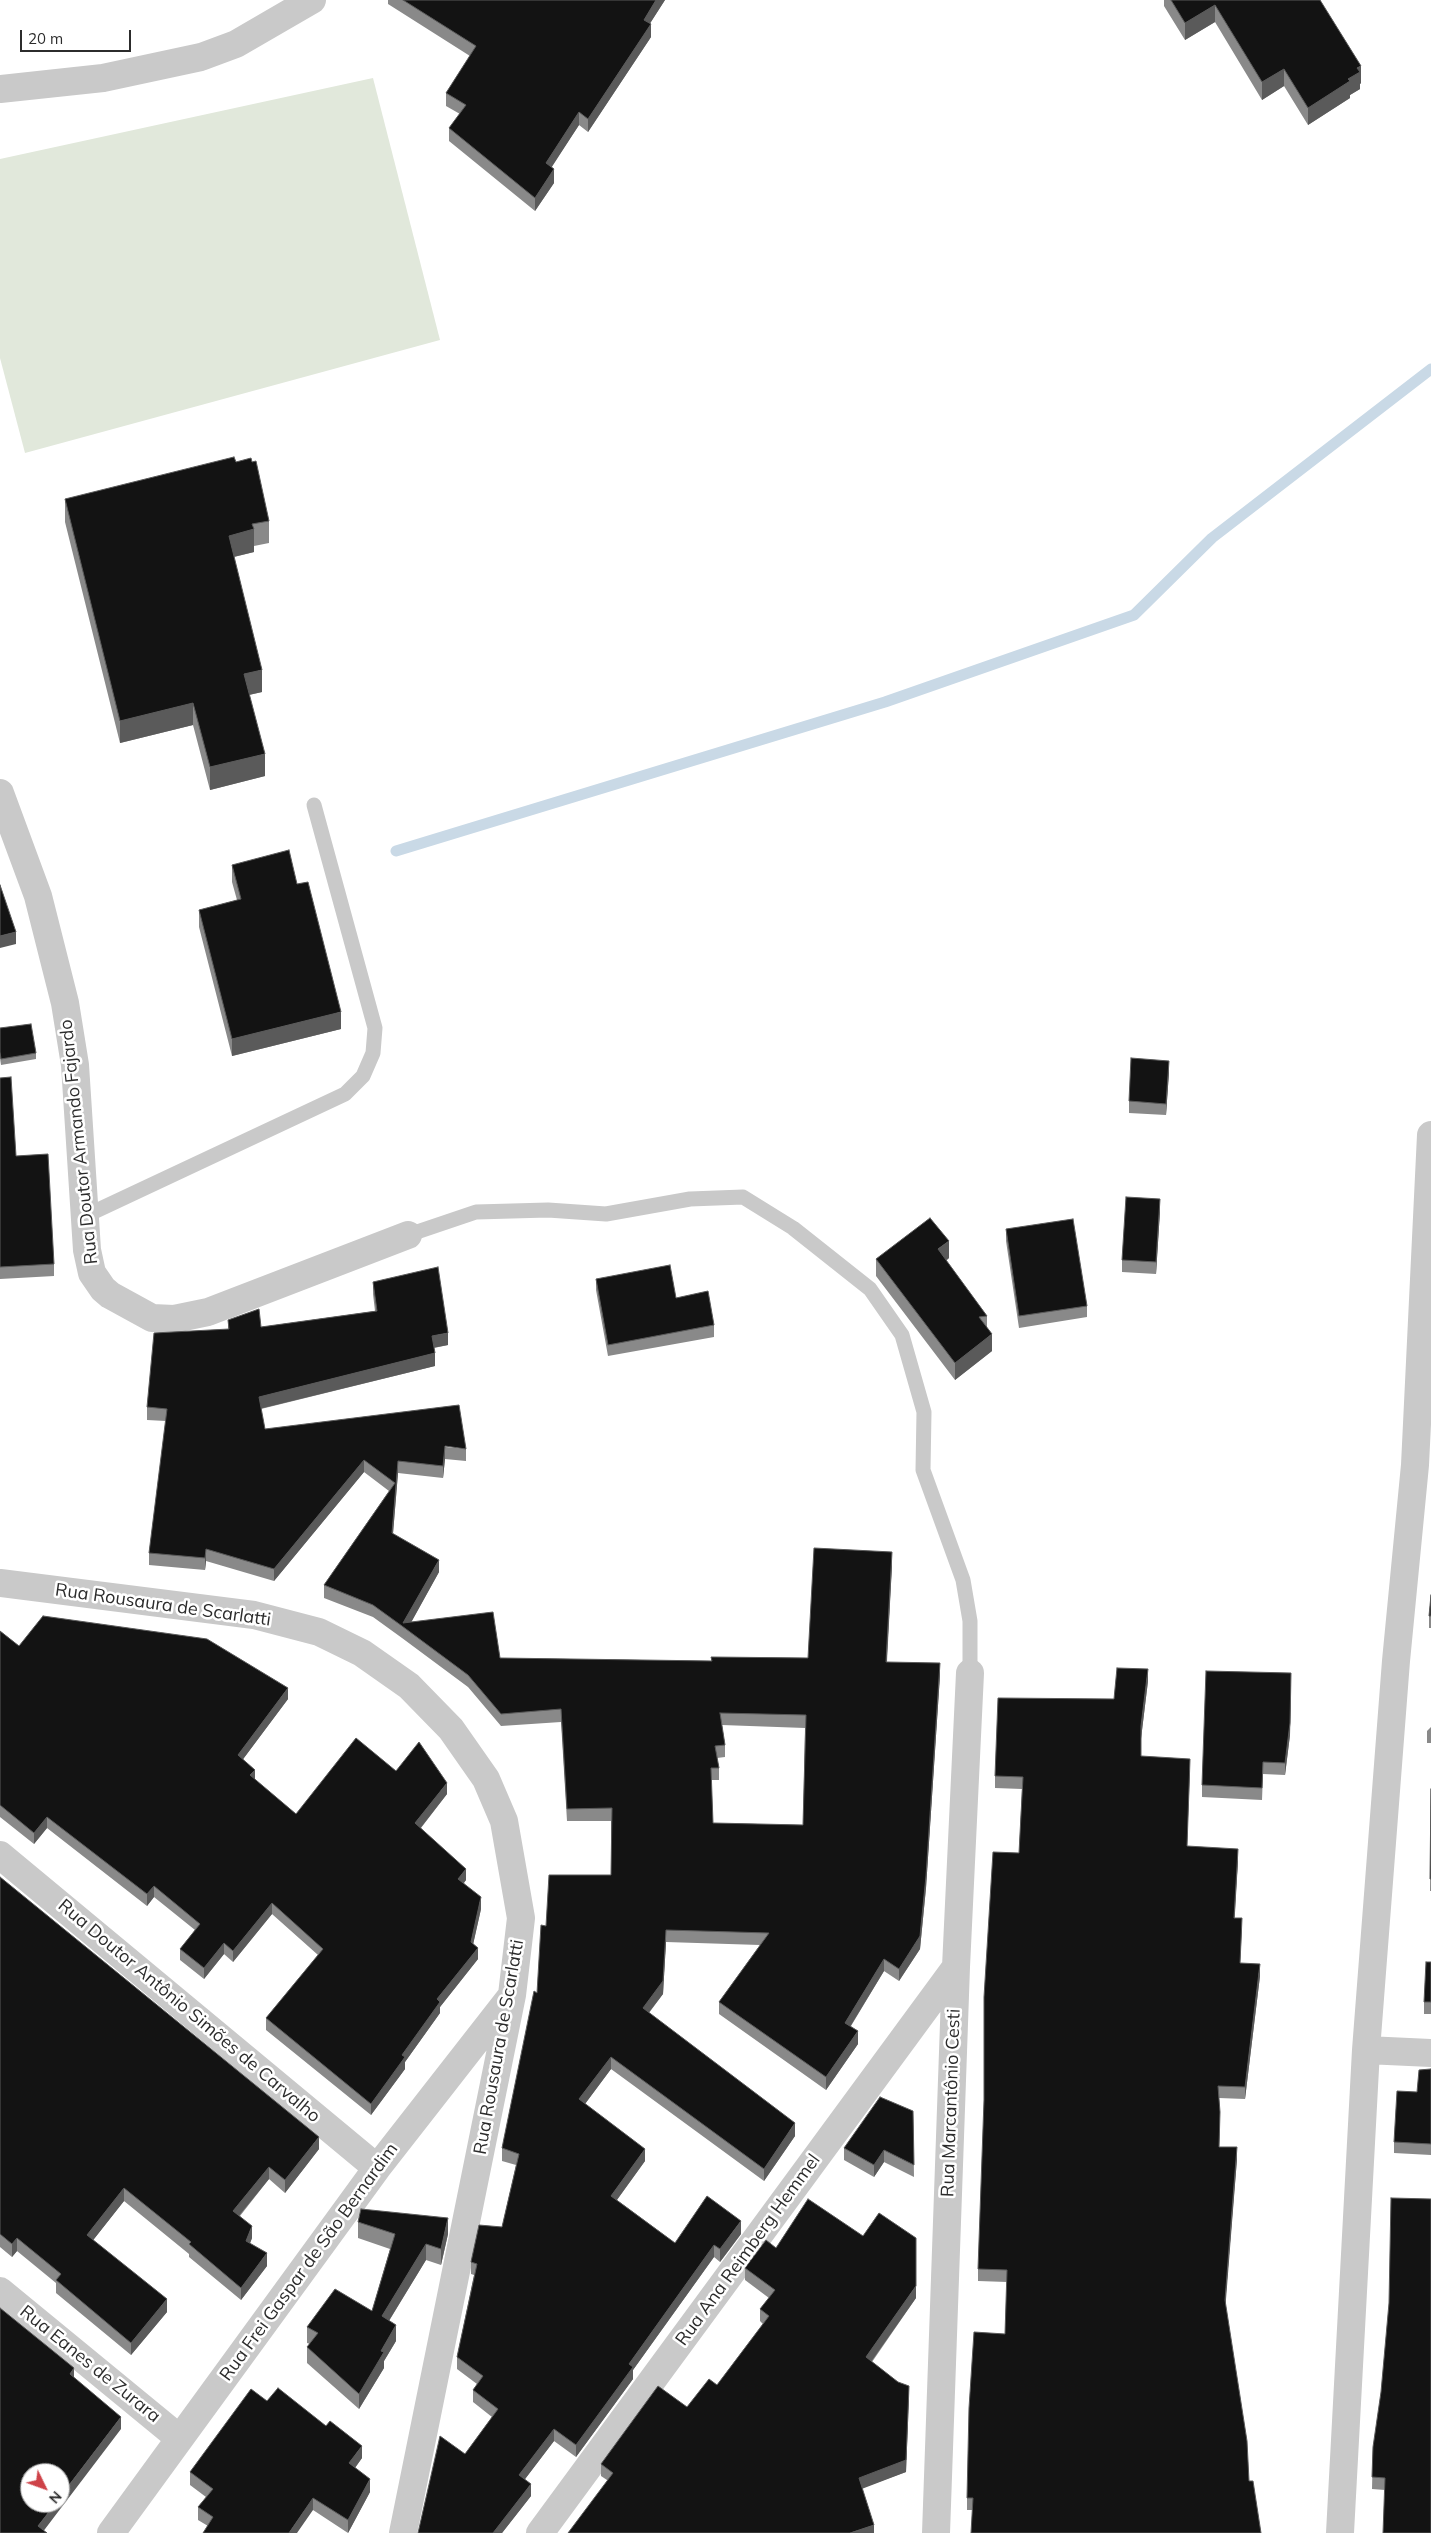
<!DOCTYPE html>
<meta charset="utf-8">
<style>
body{margin:0}
#map{position:relative;width:1431px;height:2533px;overflow:hidden;background:#fff;font-family:Mulish,sans-serif}
canvas{display:block}
.north{position:absolute;left:20px;top:2463px;width:50px;height:50px;box-sizing:border-box;background:#fff;border:1px solid #ababab;border-radius:50%;rotate:132deg;font-size:14px;font-weight:700;line-height:20px;text-align:center;color:#2c2c2c}
.north::after{content:'';display:block;margin:auto;width:18px;height:22px;background:#ce4248;clip-path:polygon(50% 0,100% 100%,50% 72%,0 100%)}
.scale{position:absolute;left:20px;top:30px;width:111px;height:22px;box-sizing:border-box;border:2px solid #2c2c2c;border-top:0;padding-left:6px;font-size:15px;line-height:18px;white-space:nowrap;color:#2c2c2c;-webkit-text-stroke:4px #fff;paint-order:stroke}
</style>
<div id="map">
<canvas width="1431" height="2533"></canvas>
<div class="north">N</div>
<div class="scale">20 m</div>
</div>
<script>
const ctx = document.querySelector('canvas').getContext('2d');
ctx.lineJoin = 'round';
function paint(path, color) {
  ctx.fillStyle = color;
  ctx.fill(path, 'evenodd');
}
function toPath(rows) {
  const path = new Path2D();
  for (const r of rows) {
    path.moveTo(r[0], r[1]);
    for (let i = 2; i < r.length; i += 2) path.lineTo(r[i], r[i + 1]);
  }
  return path;
}
function stroke(path, color, width, dash) {
  ctx.strokeStyle = color;
  ctx.lineWidth = width;
  ctx.lineCap = dash ? 'butt' : 'round';
  ctx.setLineDash(dash || []);
  ctx.stroke(path);
}
function drawText(font, color, halo, rows, align = 'center') {
  ctx.font = font + ' Mulish,sans-serif';
  ctx.lineWidth = 5;
  ctx.setLineDash([]);
  ctx.textBaseline = 'middle';
  ctx.strokeStyle = halo;
  ctx.fillStyle = color;
  for (const [text, x, y, turn = 0] of rows) {
    ctx.save();
    ctx.translate(x, y);
    ctx.rotate((+turn || 0) * Math.PI / 180);
    ctx.textAlign = isNaN(turn) ? turn : align;
    if (halo) ctx.strokeText(text, 0, 0);
    ctx.fillText(text, 0, 0);
    ctx.restore();
  }
}
const green = toPath([
 [373,78,440,340,25,453,0,358,0,159]
]);
const stream = toPath([
 [396,851,885,702,1134,615,1212,538,1431,369]
]);
const lane = toPath([
 [83,1217,345,1094,363,1076,373,1053,375,1028,314,805],
 [408,1235,476,1212,548,1210,606,1214,690,1199,743,1197,793,1228,870,1289,902,1335,924,1412,923,1470,963,1580,970,1621,970,1673]
]);
const street = toPath([
 [0,89,103,78,201,57,236,44,312,0],
 [0,793,38,896,65,1003,75,1065,87,1250,92,1273,103,1289,110,1295,152,1318,174,1319,208,1312,408,1235],
 [0,1583,254,1615,319,1632,362,1653,409,1686,451,1729,486,1779,504,1821,521,1918,512,1995,403,2533],
 [0,1855,377,2168],
 [1366,2050,1431,2053],
 [0,2291,179,2438],
 [111,2533,377,2168,509,1999],
 [540,2533,956,1967],
 [936,2533,956,1967,970,1673],
 [1340,2533,1366,2050,1396,1661,1415,1465,1431,1135]
]);
const wall = toPath([
 [388,0,665,0,650,23,651,37,588,132,579,125,551,167,554,183,535,211,449,141,449,128,460,114,446,106,446,93,470,56,388,4],
 [1164,0,1320,0,1361,83,1360,84,1360,89,1350,95,1350,98,1308,125,1284,86,1262,100,1215,22,1185,40,1164,6],
 [236,462,269,521,269,543,254,546,254,552,234,557,262,692,249,695,265,776,210,790,193,725,120,743,65,522,65,499],
 [232,865,297,884,341,1029,232,1056,199,927,199,910,237,900,232,882],
 [0,1028,36,1053,36,1059,1,1065,0,1058],
 [1169,1072,1166,1115,1129,1113,1129,1101],
 [0,1078,16,1156,54,1264,54,1276,0,1279],
 [1160,1211,1156,1274,1122,1272,1122,1260],
 [1006,1229,1087,1306,1087,1317,1019,1328,1006,1241],
 [949,1258,946,1261,987,1316,987,1328,992,1351,955,1380,876,1276,876,1259],
 [596,1279,676,1298,714,1325,714,1337,608,1356,596,1290],
 [373,1282,448,1345,434,1348,435,1366,261,1409,265,1429,466,1449,466,1461,445,1459,443,1478,398,1473,393,1534,439,1572,411,1622,500,1658,711,1661,711,1657,808,1658,892,1565,887,1662,940,1675,926,1888,920,1949,899,1981,884,1971,851,2026,858,2044,826,2090,719,2014,719,2002,760,1945,666,1942,663,1994,649,2013,795,2136,764,2181,611,2069,585,2104,645,2161,617,2200,675,2243,741,2234,720,2262,714,2257,633,2370,633,2379,576,2457,554,2441,525,2479,531,2496,502,2533,418,2533,465,2454,492,2417,473,2402,473,2390,477,2384,457,2369,457,2357,474,2275,471,2274,471,2262,502,2227,516,2165,502,2161,502,2148,537,1993,546,1926,611,1875,611,1821,567,1821,561,1722,501,1726,468,1687,402,1638,373,1617,324,1598,324,1585,389,1491,364,1472,274,1581,206,1561,205,1570,149,1565,149,1553,166,1421,147,1420,147,1407,228,1329,228,1320,261,1327,375,1311,373,1294],
 [722,1725,805,1728,803,1825,713,1823,711,1780,719,1780,719,1768,717,1758,725,1757,725,1745],
 [1431,1595,1431,1628,1429,1628,1429,1616],
 [0,1631,19,1646,288,1699,243,1759,255,1780,296,1814,396,1771,447,1794,421,1828,466,1880,464,1883,481,1909,473,1944,478,1959,440,2007,440,2013,405,2062,405,2069,371,2115,266,2030,266,2018,318,1955,272,1914,233,1962,224,1954,204,1979,180,1960,180,1949,195,1930,154,1897,147,1906,47,1828,34,1844,0,1817],
 [1148,1681,1141,1738,1141,1756,1190,1771,1187,1846,1238,1861,1234,1918,1242,1930,1240,1963,1260,1976,1245,2099,1219,2098,1220,2124,1219,2147,1237,2159,1225,2304,972,2510,967,2510,967,2498,1005,2334,1007,2282,978,2281,978,2269,1019,1853,1022,1789,995,1788,995,1776],
 [1291,1684,1290,1735,1285,1775,1263,1774,1262,1800,1202,1797,1202,1785],
 [1431,1727,1431,1743,1427,1743,1427,1731],
 [1431,1789,1431,1891,1430,1891],
 [0,1877,319,2149,285,2193,269,2179,240,2216,252,2238,250,2243,267,2266,241,2300,189,2257,189,2254,124,2201,93,2240,167,2312,131,2355,56,2293,56,2283,17,2251,12,2257,0,2247],
 [1431,1962,1431,2014,1424,2014,1424,2002],
 [1431,2069,1431,2155,1394,2153,1394,2142],
 [913,2111,914,2177,884,2162,874,2177,844,2160,844,2148],
 [1431,2199,1385,2490,1372,2489,1373,2447],
 [358,2222,448,2234,441,2265,426,2260,389,2321,396,2341,384,2361,384,2368,359,2409,307,2363,307,2347,310,2344,307,2343,307,2327,372,2311,390,2249,358,2238],
 [776,2248,916,2298,872,2362,909,2398,906,2472,862,2488,874,2533,607,2480,601,2476,601,2464,687,2407,717,2385,763,2324,760,2321,760,2309,769,2298,745,2280,745,2268],
 [267,2401,362,2458,355,2468,370,2492,348,2533,313,2510,208,2526,198,2520,198,2507,206,2497,190,2485,190,2472]
]);
const shadedWall = toPath([
 [656,0,665,0,644,33,644,20],
 [1215,5,1215,22,1185,40,1185,23],
 [651,24,651,37,588,132,588,119],
 [1361,66,1361,83,1360,84,1360,89,1350,95,1350,98,1308,125,1308,108,1348,79,1357,68],
 [1284,69,1284,86,1262,100,1262,82],
 [579,112,579,125,546,176,546,163],
 [554,169,554,183,535,211,535,198],
 [254,529,254,552,229,558,229,536],
 [262,670,262,692,244,696,244,674],
 [193,703,193,725,120,743,120,721],
 [265,754,265,776,210,790,210,767],
 [16,932,16,944,0,948,0,936],
 [341,1012,341,1029,232,1056,232,1039],
 [1169,1061,1169,1072,1166,1115,1166,1104],
 [1160,1199,1160,1211,1156,1274,1156,1262],
 [949,1241,949,1258,938,1266,938,1249],
 [448,1333,448,1345,432,1348,432,1336],
 [992,1334,992,1351,955,1380,955,1363],
 [435,1353,435,1366,259,1409,259,1397],
 [445,1446,445,1459,443,1478,443,1466],
 [364,1460,364,1472,274,1581,274,1569],
 [398,1461,398,1473,392,1545,392,1533],
 [206,1549,206,1561,205,1570,205,1558],
 [892,1552,892,1565,886,1674,886,1662],
 [439,1560,439,1572,407,1630,403,1623],
 [940,1663,940,1675,926,1888,920,1949,899,1981,899,1969],
 [1148,1669,1148,1681,1141,1739,1141,1726],
 [1291,1673,1290,1735,1285,1775,1285,1763],
 [288,1688,288,1699,238,1766,238,1755],
 [255,1770,255,1781,250,1775],
 [447,1783,447,1794,415,1835,415,1823],
 [47,1817,47,1828,34,1844,34,1833],
 [1238,1849,1238,1861,1234,1930,1234,1918],
 [466,1869,466,1880,458,1890,458,1879],
 [154,1886,154,1897,147,1906,147,1894],
 [481,1897,481,1909,471,1954,471,1942],
 [272,1903,272,1914,233,1962,233,1951],
 [666,1930,666,1942,663,1994,643,2020,643,2008],
 [224,1943,224,1954,204,1979,204,1968],
 [478,1948,478,1959,440,2007,440,2013,405,2062,405,2069,371,2115,371,2104,437,1999],
 [884,1959,884,1971,845,2035,845,2023],
 [1260,1964,1260,1976,1245,2099,1245,2087],
 [858,2031,858,2044,826,2090,826,2077],
 [611,2057,611,2069,579,2112,579,2099],
 [795,2123,795,2136,764,2181,764,2169],
 [319,2137,319,2149,285,2193,285,2180],
 [1237,2147,1237,2159,1225,2312,1225,2300],
 [645,2149,645,2161,611,2208,611,2196],
 [884,2150,884,2162,874,2177,874,2165],
 [269,2167,269,2179,233,2223,233,2211],
 [124,2188,124,2201,87,2248,87,2235],
 [448,2218,448,2234,441,2265,441,2249],
 [741,2221,741,2234,720,2262,720,2249],
 [252,2226,252,2238,246,2254,246,2241],
 [17,2238,17,2251,12,2257,12,2244],
 [426,2244,426,2260,382,2332,382,2316],
 [714,2245,714,2257,633,2370,633,2379,576,2457,576,2445,629,2364],
 [267,2253,267,2266,241,2300,241,2288],
 [916,2286,916,2298,866,2369,866,2357],
 [167,2299,167,2312,131,2355,131,2343],
 [396,2325,396,2341,384,2361,384,2368,359,2409,359,2394,381,2351],
 [74,2368,74,2380,70,2374],
 [909,2386,906,2472,859,2490,859,2478],
 [121,2417,121,2429,42,2533,38,2526,56,2503,60,2503,60,2497],
 [554,2429,554,2441,519,2487,519,2475],
 [362,2446,362,2458,349,2476,349,2463],
 [370,2479,370,2492,348,2533,348,2520],
 [531,2484,531,2496,502,2533,493,2533],
 [313,2498,313,2510,297,2533,289,2533],
 [874,2525,874,2533,850,2533]
]);
const building = toPath([
 [403,0,656,0,644,20,651,24,588,119,579,112,546,163,554,169,535,198,449,128,466,105,446,93,476,46,403,0],
 [1171,0,1320,0,1361,66,1357,68,1360,72,1348,79,1350,81,1308,108,1284,69,1262,82,1215,5,1185,23,1171,0],
 [234,457,236,462,251,458,252,462,256,461,269,521,252,524,254,529,229,536,262,670,244,674,265,754,210,767,193,703,120,721,65,499,234,457],
 [289,850,297,884,308,882,341,1012,232,1039,199,910,241,899,232,865,289,850],
 [0,885,16,932,0,936,0,885],
 [31,1024,36,1053,1,1059,0,1052,0,1028,31,1024],
 [1131,1058,1169,1061,1166,1104,1129,1101,1131,1058],
 [11,1077,16,1156,48,1154,54,1264,0,1267,0,1078,11,1077],
 [1126,1197,1160,1199,1156,1262,1122,1260,1126,1197],
 [930,1218,949,1241,938,1249,987,1316,979,1317,992,1334,955,1363,876,1259,930,1218],
 [1073,1219,1087,1306,1019,1316,1006,1229,1073,1219],
 [670,1265,676,1298,708,1291,714,1325,608,1345,596,1279,670,1265],
 [438,1267,448,1333,432,1336,435,1353,259,1397,265,1429,459,1405,466,1449,445,1446,443,1466,398,1461,392,1533,439,1560,403,1623,493,1612,500,1658,712,1661,711,1657,808,1658,814,1548,892,1552,886,1662,940,1663,926,1876,920,1936,899,1969,884,1959,845,2023,858,2031,826,2077,719,2002,769,1933,666,1930,663,1981,643,2008,795,2123,764,2169,611,2057,579,2099,645,2149,611,2196,675,2243,707,2196,741,2221,720,2249,714,2245,629,2364,633,2367,576,2445,554,2429,519,2475,531,2484,493,2533,418,2533,440,2436,465,2454,498,2409,473,2390,483,2376,457,2357,477,2264,471,2262,479,2225,502,2227,519,2154,502,2148,534,1991,537,1993,541,1925,546,1926,549,1875,611,1875,612,1808,567,1809,561,1709,501,1714,468,1675,402,1626,373,1605,324,1585,395,1483,364,1460,274,1569,206,1549,205,1558,149,1553,167,1409,147,1407,154,1333,229,1329,228,1320,259,1309,261,1327,377,1311,373,1282,438,1267],
 [720,1713,806,1715,803,1825,713,1823,711,1768,719,1768,715,1746,725,1745,720,1713],
 [1431,1595,1431,1616,1429,1616,1431,1595],
 [43,1616,207,1639,288,1688,238,1755,255,1770,250,1775,296,1814,356,1738,396,1771,419,1742,447,1783,415,1823,466,1869,458,1879,481,1897,471,1942,478,1948,437,1999,440,2002,402,2055,405,2057,371,2104,266,2018,323,1949,272,1903,233,1951,224,1943,204,1968,180,1949,200,1924,154,1886,147,1894,47,1817,34,1833,0,1805,0,1631,19,1646,43,1616],
 [1117,1668,1148,1669,1141,1726,1141,1756,1190,1759,1187,1846,1238,1849,1234,1918,1242,1918,1240,1963,1260,1964,1245,2087,1218,2086,1220,2112,1219,2147,1237,2147,1225,2300,1247,2441,1249,2481,1253,2481,1261,2533,971,2533,973,2498,967,2498,969,2408,974,2332,1005,2334,1007,2270,978,2269,984,2100,984,1997,993,1852,1019,1853,1023,1777,995,1776,998,1698,1114,1699,1117,1668],
 [1206,1671,1291,1673,1290,1723,1285,1763,1263,1762,1262,1788,1202,1785,1206,1671],
 [1431,1789,1431,1879,1430,1879,1431,1789],
 [0,1877,319,2137,285,2180,269,2167,233,2211,252,2226,246,2241,267,2253,241,2288,189,2244,191,2242,124,2188,87,2235,167,2299,131,2343,56,2280,61,2274,17,2238,12,2244,0,2234,0,1877],
 [1426,1962,1431,1962,1431,2002,1424,2002,1426,1962],
 [1431,2069,1431,2144,1394,2142,1397,2091,1417,2092,1419,2070,1431,2069],
 [880,2097,913,2111,914,2165,884,2150,874,2165,844,2148,880,2097],
 [1391,2198,1431,2199,1431,2533,1383,2533,1385,2478,1372,2477,1373,2447,1381,2392,1389,2303,1391,2198],
 [808,2199,863,2236,879,2213,916,2238,916,2286,866,2357,898,2382,909,2386,906,2460,859,2478,874,2525,850,2533,568,2533,613,2473,601,2464,658,2386,687,2407,709,2379,717,2385,769,2316,760,2309,775,2290,745,2268,766,2240,776,2248,808,2199],
 [361,2209,448,2218,441,2249,426,2244,382,2316,396,2325,381,2351,384,2352,359,2394,307,2347,318,2333,307,2327,335,2289,372,2311,395,2234,358,2222,361,2209],
 [0,2308,74,2368,70,2374,121,2417,60,2497,60,2473,30,2473,30,2503,56,2503,38,2526,47,2533,0,2533,0,2308],
 [278,2388,326,2426,330,2421,362,2446,349,2463,370,2479,348,2520,313,2498,289,2533,203,2533,213,2517,198,2507,213,2489,190,2472,251,2389,267,2401,278,2388]
]);
const streetNames = [
 ["Rua Doutor Armando Fajardo",79,1142,-96],
 ["Rua Rousaura de Scarlatti",163,1605,8],
 ["Rua Doutor Antônio Simões de Carvalho",189,2011,40],
 ["Rua Rousaura de Scarlatti",499,2047,-80],
 ["Rua Marcantônio Cesti",951,2103,-88],
 ["Rua Ana Reimberg Hemmel",748,2250,-54],
 ["Rua Frei Gaspar de São Bernardim",309,2262,-54],
 ["Rua Eanes de Zurara",90,2364,39]
];
paint(green, '#e1e8db');
stroke(stream, '#c9d9e6', 11);
stroke(lane, '#c9c9c9', 15);
stroke(street, '#c9c9c9', 28);
paint(wall, '#898989');
paint(shadedWall, '#5a5a5a');
paint(building, '#131313');
stroke(building, '#5a5a5a', 1);
drawText('18px', '#2c2c2c', '#fff', streetNames);
</script>
